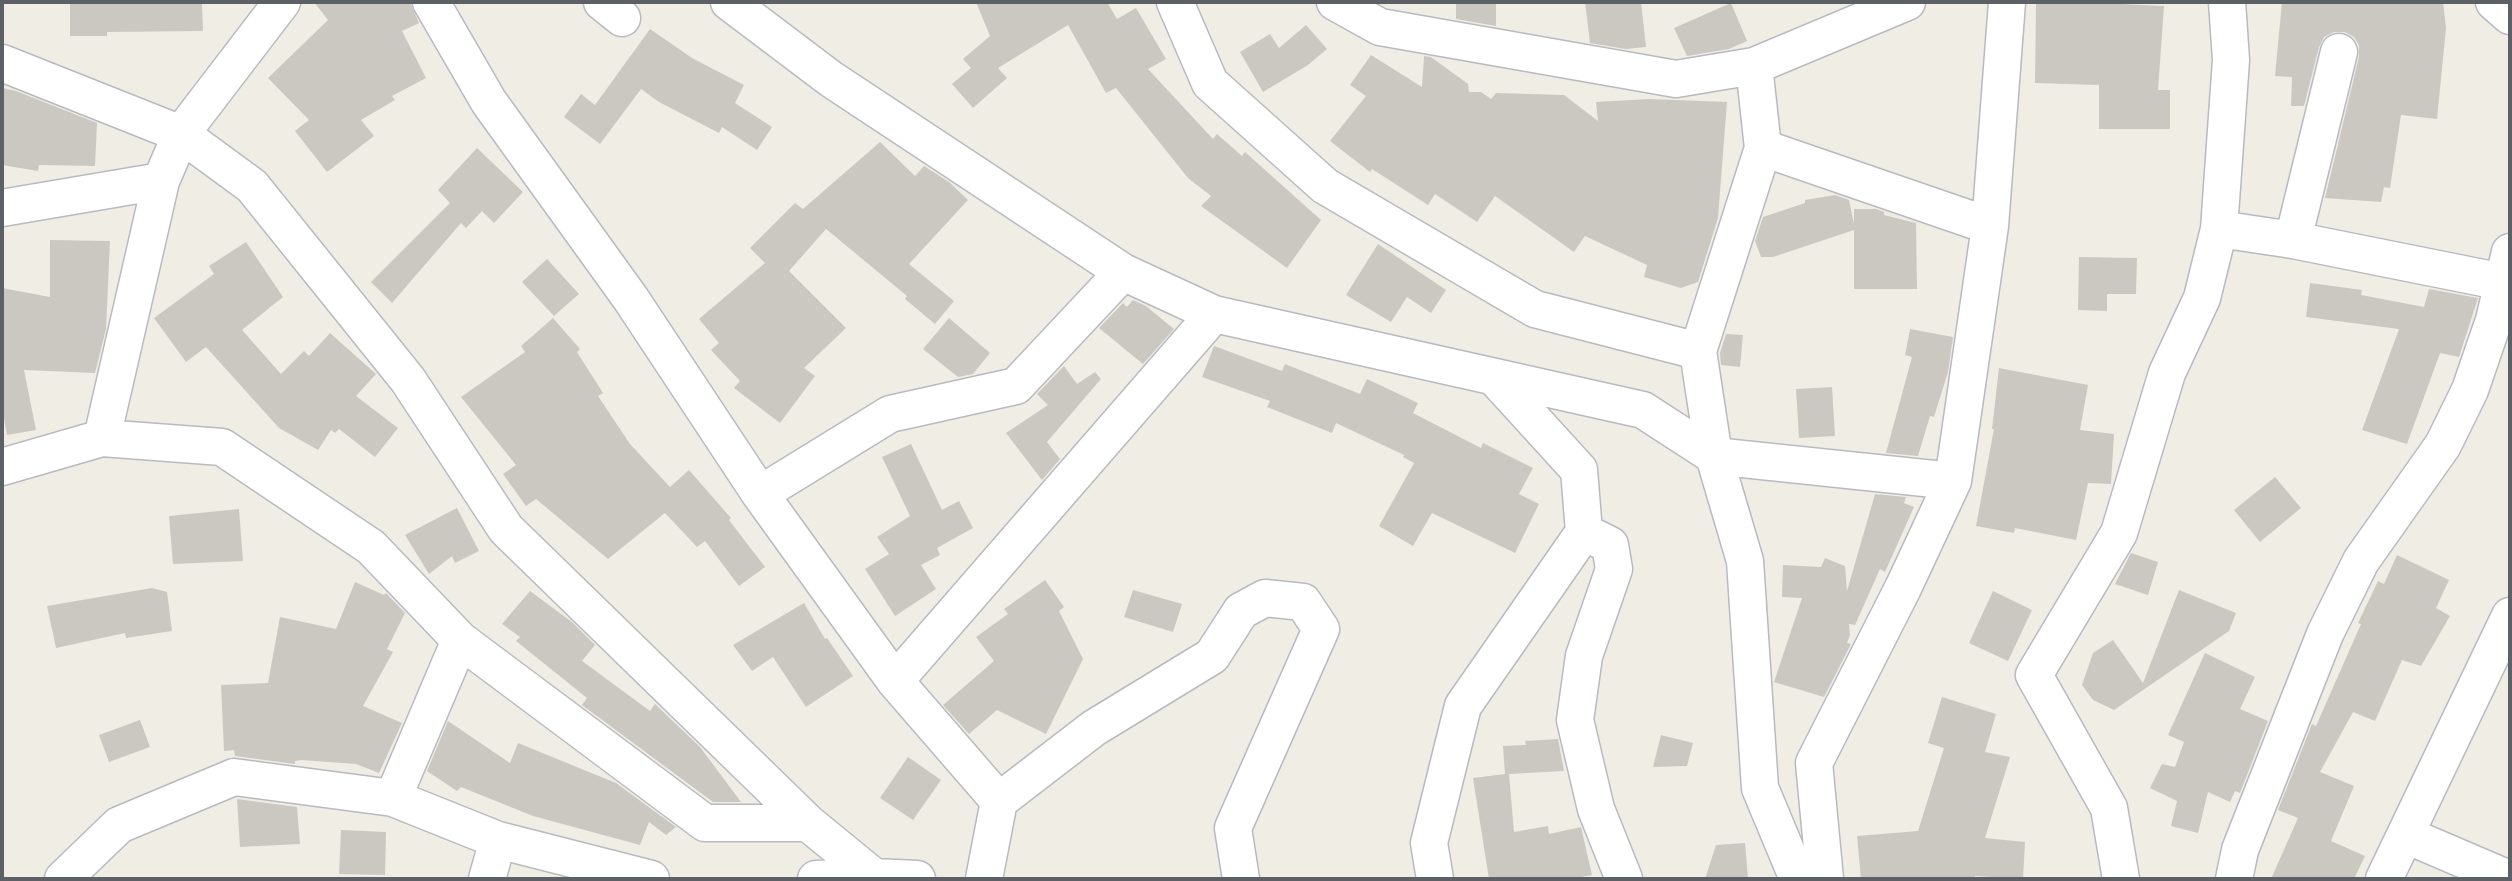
<!DOCTYPE html>
<style>
body{margin:0}
#map{position:relative;width:2512px;height:881px;overflow:hidden;background:#f0ede5;font-family:Figtree,sans-serif}
canvas{display:block}
.frame{position:absolute;inset:0;border:4px solid #5d6166;pointer-events:none}
</style>
<div id="map">
<canvas width="2512" height="881"></canvas>
<div class="frame"></div>
</div>
<script>
const ctx = document.querySelector('canvas').getContext('2d');
ctx.lineJoin = 'round';
function paint(path, color) {
  ctx.fillStyle = color;
  ctx.fill(path, 'evenodd');
}
function toPath(rows) {
  const path = new Path2D();
  for (const r of rows) {
    path.moveTo(r[0], r[1]);
    for (let i = 2; i < r.length; i += 2) path.lineTo(r[i], r[i + 1]);
  }
  return path;
}
function stroke(path, color, width, dash) {
  ctx.strokeStyle = color;
  ctx.lineWidth = width;
  ctx.lineCap = dash ? 'butt' : 'round';
  ctx.setLineDash(dash || []);
  ctx.stroke(path);
}
const building = toPath([
 [70,2,202,2,203,31,107,32,107,36,70,36],
 [314,2,410,2,419,23,402,31,426,78,392,96,395,100,361,120,374,136,327,172,295,131,309,120,268,78,328,20],
 [976,2,1107,2,1117,19,1136,8,1166,59,1148,69,1213,139,1217,134,1242,156,1245,152,1321,220,1287,268,1201,206,1211,196,1188,178,1116,88,1106,93,1068,25,998,68,1007,78,973,108,952,84,971,68,963,59,990,36],
 [1456,2,1496,2,1496,26,1456,19],
 [1585,2,1641,2,1646,47,1626,49,1590,43],
 [2036,2,2122,2,2122,4,2164,6,2158,90,2170,90,2170,129,2099,129,2099,85,2035,83],
 [2282,2,2443,2,2446,28,2437,119,2401,115,2390,188,2384,187,2381,202,2325,198,2359,57,2359,45,2354,37,2345,32,2334,32,2324,37,2319,47,2304,106,2291,106,2292,77,2275,76],
 [1731,3,1747,41,1729,49,1687,56,1674,28],
 [1306,25,1327,49,1308,65,1263,92,1240,52,1270,34,1279,48],
 [650,29,692,58,744,85,735,103,772,127,757,150,722,127,719,133,659,102,641,89,600,144,564,117,581,94,595,105],
 [1371,55,1422,87,1424,56,1431,57,1468,84,1469,92,1481,92,1491,99,1496,93,1564,95,1598,121,1596,102,1649,99,1727,102,1718,218,1698,282,1681,288,1644,277,1647,265,1585,236,1574,252,1495,196,1477,222,1435,194,1428,205,1372,169,1370,172,1330,141,1366,96,1350,85],
 [2,88,16,91,97,123,95,166,39,165,38,171,2,165],
 [880,142,915,176,924,166,949,182,968,200,909,264,954,301,935,324,905,299,907,296,826,229,789,271,846,328,804,368,815,376,780,423,734,388,740,381,711,350,719,343,699,319,765,263,750,248,795,203,803,209],
 [477,148,523,192,494,223,482,211,466,228,461,223,392,303,371,282,450,203,438,190],
 [1835,195,1849,200,1854,224,1854,209,1876,209,1884,212,1884,215,1916,223,1917,289,1854,289,1854,230,1773,257,1761,257,1755,241,1763,217,1805,203,1805,200],
 [50,240,110,241,106,329,95,373,24,370,36,430,7,435,2,407,2,288,50,297],
 [246,242,283,297,242,330,281,374,304,351,309,356,330,333,376,374,356,396,398,428,375,457,339,429,335,433,331,430,318,450,279,428,206,347,186,362,154,318,214,274,209,266],
 [1378,244,1446,290,1431,313,1407,297,1391,322,1346,295],
 [2079,257,2137,258,2136,294,2107,294,2107,311,2078,310],
 [547,259,579,294,554,316,522,282],
 [2310,283,2362,290,2361,295,2424,307,2429,289,2478,298,2459,357,2440,353,2407,444,2362,430,2399,329,2306,317],
 [1133,300,1146,306,1174,329,1143,364,1099,328,1123,303,1127,307],
 [553,318,580,349,577,352,603,393,598,396,630,444,670,487,689,470,731,518,729,520,765,567,739,586,705,541,697,547,665,513,608,559,536,499,526,506,503,474,516,465,461,397,525,352,521,346],
 [949,318,990,353,973,374,958,377,923,349],
 [1910,329,1953,337,1948,372,1934,417,1930,416,1918,456,1886,453,1912,357,1905,355],
 [1726,334,1743,335,1740,367,1721,365,1720,353],
 [1214,346,1282,371,1285,364,1360,394,1367,379,1418,403,1413,413,1481,448,1483,443,1533,468,1519,494,1539,504,1515,553,1432,513,1413,546,1379,526,1414,463,1403,457,1404,455,1336,423,1332,433,1267,407,1270,401,1202,377],
 [1064,366,1077,384,1095,372,1101,379,1047,442,1060,459,1042,480,1006,433,1048,405,1037,394],
 [1999,368,2088,385,2080,430,2114,434,2111,484,2088,483,2076,540,2015,528,2014,533,1976,526,1994,429,1992,429],
 [1832,387,1835,436,1799,438,1796,389],
 [911,444,942,510,959,501,973,528,937,548,940,555,921,565,936,589,895,616,865,569,889,554,877,537,910,516,882,457],
 [2275,477,2301,508,2260,542,2234,510],
 [1875,494,1906,497,1904,503,1914,507,1885,572,1880,569,1855,625,1849,624,1850,635,1847,643,1851,644,1824,697,1774,682,1802,598,1782,597,1783,565,1821,567,1825,558,1845,566,1847,591],
 [457,508,479,551,455,563,452,556,429,574,405,535],
 [239,509,243,561,173,564,169,516],
 [2131,553,2158,562,2148,595,2115,584],
 [2397,555,2449,580,2436,608,2450,616,2421,666,2402,660,2375,721,2353,712,2320,772,2354,786,2331,841,2365,856,2354,879,2271,879,2298,818,2278,810,2312,724,2316,726,2361,624,2358,623,2378,581,2384,584],
 [1045,580,1064,607,1059,611,1083,659,1046,734,997,710,969,734,943,705,994,661,976,637,1008,614,1004,609],
 [355,582,384,595,386,593,405,613,387,649,393,652,363,706,402,723,379,773,356,764,301,760,295,761,295,764,235,756,234,750,224,751,221,685,268,683,280,617,336,629],
 [152,588,167,592,172,631,126,638,125,633,56,648,47,606],
 [1133,590,1182,604,1173,632,1124,617],
 [2179,590,2236,613,2229,631,2114,710,2093,700,2082,685,2093,653,2113,640,2143,683],
 [530,591,572,622,595,645,582,661,650,711,655,704,700,747,741,802,713,802,582,705,587,698,516,641,520,637,502,624],
 [1993,591,2032,610,2008,661,1969,643],
 [804,603,825,639,827,638,853,676,806,707,773,657,752,671,733,645],
 [2205,653,2255,677,2240,709,2268,721,2240,793,2235,791,2230,802,2208,792,2198,833,2171,826,2177,801,2150,788,2162,764,2175,767,2184,742,2168,735],
 [1942,697,1996,714,1985,752,2010,757,1985,838,2025,842,2023,879,1975,876,1975,879,1861,879,1857,836,1918,831,1944,748,1928,743],
 [140,720,150,747,109,762,99,735],
 [448,721,510,763,518,743,616,783,676,827,666,835,649,822,640,845,533,816,461,787,457,791,427,771],
 [1661,735,1693,743,1687,766,1653,767],
 [1558,739,1564,771,1509,774,1514,832,1548,826,1549,834,1581,827,1592,875,1571,879,1489,879,1473,778,1505,774,1503,746,1526,745,1525,741],
 [908,757,941,780,913,820,880,798],
 [237,799,297,807,300,844,240,847],
 [341,830,386,832,385,875,339,874],
 [1745,843,1748,879,1705,879,1716,845]
]);
const minor = toPath([
 [431,2,489,102,631,299,760,494,895,681,999,801,984,879],
 [602,2,622,18],
 [729,2,831,79,1123,272,1214,314,1643,410,1714,456,1745,561,1760,788,1798,879],
 [1175,2,1210,83,1325,186,1535,309,1698,351,1714,456,1953,481],
 [1335,2,1380,27,1676,79,1754,66,1907,2],
 [2494,2,2510,16],
 [2,63,181,134,252,186,408,380,506,529,808,823,874,877,917,879],
 [1763,148,1990,226],
 [2,208,161,181],
 [2219,229,2293,240,2503,282],
 [2293,240,2339,52],
 [1698,351,1763,148,1754,66],
 [102,438,161,181,181,134,282,2],
 [2,467,102,438,222,447,371,547,460,640,705,823,808,823],
 [760,494,890,414,1016,386,1123,272],
 [1584,532,1610,545,1614,569,1584,656,1575,720,1596,809,1624,879],
 [895,681,1214,314],
 [393,798,460,640],
 [999,801,1094,728,1212,656,1241,611,1265,598,1303,602,1321,629,1233,828,1241,879],
 [2406,835,2509,879],
 [63,879,119,825,234,777,393,798,498,840,651,879],
 [487,879,498,840],
 [816,879,874,877],
 [1435,879,1429,843,1463,706,1584,532,1579,470,1496,379],
 [1825,879,1814,763,1903,588,1953,481,1990,226,2007,2],
 [2121,879,2109,808,2034,675,2119,533,2167,373,2202,298,2219,229,2231,60,2227,2],
 [2234,879,2240,850,2325,634,2361,561,2443,445,2470,390,2494,320,2510,252],
 [2384,879,2510,616]
]);
paint(building, '#cbc8c2');
stroke(minor, '#b7bbbf', 39);
stroke(minor, '#fff', 36);
</script>
